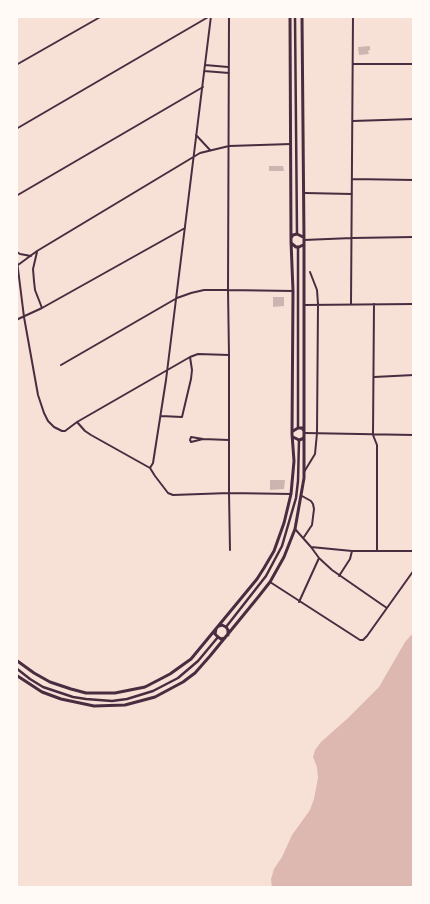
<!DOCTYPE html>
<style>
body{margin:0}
#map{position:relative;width:430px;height:904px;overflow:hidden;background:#f7e1d7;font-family:"Roboto Serif",serif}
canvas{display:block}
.frame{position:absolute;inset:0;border:18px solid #fffaf5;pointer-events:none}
</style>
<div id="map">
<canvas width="430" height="904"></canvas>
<div class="frame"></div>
</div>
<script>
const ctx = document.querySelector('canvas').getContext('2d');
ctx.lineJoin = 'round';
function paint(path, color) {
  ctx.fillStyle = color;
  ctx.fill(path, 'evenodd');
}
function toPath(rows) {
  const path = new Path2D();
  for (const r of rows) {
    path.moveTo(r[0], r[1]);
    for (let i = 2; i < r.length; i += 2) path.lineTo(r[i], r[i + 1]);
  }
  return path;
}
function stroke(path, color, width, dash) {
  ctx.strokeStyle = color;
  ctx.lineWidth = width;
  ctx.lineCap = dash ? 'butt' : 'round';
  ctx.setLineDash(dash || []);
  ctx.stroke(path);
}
const water = toPath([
 [414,632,414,888,272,888,271,879,274,869,282,857,292,835,310,810,314,799,318,778,317,767,313,757,315,750,321,742,348,718,379,687,405,642]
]);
const building = toPath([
 [370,46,370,50,368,51,369,54,359,55,358,47],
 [269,166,283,166,284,171,269,171],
 [273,297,284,297,284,306,273,307],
 [270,480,285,480,284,489,270,490]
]);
const minor = toPath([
 [229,16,228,290,229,355,229,493,230,550],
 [354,64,414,64],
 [16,65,102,16],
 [205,65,228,67],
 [204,71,229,73],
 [353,121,414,119],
 [16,129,210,16],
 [196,135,210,150],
 [352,179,414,180],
 [305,193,352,194],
 [16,196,203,87],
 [304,240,352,238,414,237],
 [17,252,20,254,31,256],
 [37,252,33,269,34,281,35,290,42,308],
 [16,253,24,317,38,395,44,413,48,421,54,427,62,431,65,431,77,422],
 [16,265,18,265,37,251,200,153,229,146,291,144],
 [351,304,353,16],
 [374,304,373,435,377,445,377,551],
 [304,305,414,304],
 [16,320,42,308,185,228],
 [229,355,198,354,190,357,77,422,85,431,91,435,150,468,155,476,168,493,173,495,229,493,291,494],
 [61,365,177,298,191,293,204,290,228,290,293,291],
 [374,377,414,375],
 [161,416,182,417,191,379,192,370,190,357],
 [305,433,414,435],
 [203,439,191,442,190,440,191,437,203,439,229,440],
 [150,468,153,463,166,380,211,16],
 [304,472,315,454,317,433,318,304,317,290,310,272],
 [302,496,311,501,313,504,314,509,312,525,304,537],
 [295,529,311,547,319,558,332,570,381,604,387,608],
 [311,547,352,551,414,551],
 [339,576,350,559,352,551],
 [270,582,360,640,363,640,367,636,414,570],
 [299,602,319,558]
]);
const tertiary = toPath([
 [295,16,297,234],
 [298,247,298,428],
 [226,627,266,576,282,546,296,498,298,481,299,440],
 [16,668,30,679,43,687,73,697,86,699,112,701,127,699,153,691,178,678,198,661,218,637]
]);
const trunk = toPath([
 [291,238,293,235,297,234,303,237],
 [291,243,296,247,299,247,303,245],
 [293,431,298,428,302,428,304,431],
 [293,437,299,440,302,439,304,437],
 [219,626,222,625,226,627,228,630,228,635],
 [216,629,215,634,218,637,221,639,225,638],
 [16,660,34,673,50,682,71,689,86,693,115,693,145,687,170,674,191,659,257,579,264,568,274,551,284,523,291,494,294,461,292,434,293,291,291,241,290,16],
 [16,675,42,692,61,699,94,706,125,705,155,697,183,682,195,673,210,656,259,596,270,582,284,557,295,529,304,478,304,240,302,16]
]);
paint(water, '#dcb8b0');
paint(building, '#ccb4b1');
stroke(minor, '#4a2c40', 2);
stroke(tertiary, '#4a2c40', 2.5);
stroke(trunk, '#4a2c40', 3);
</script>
